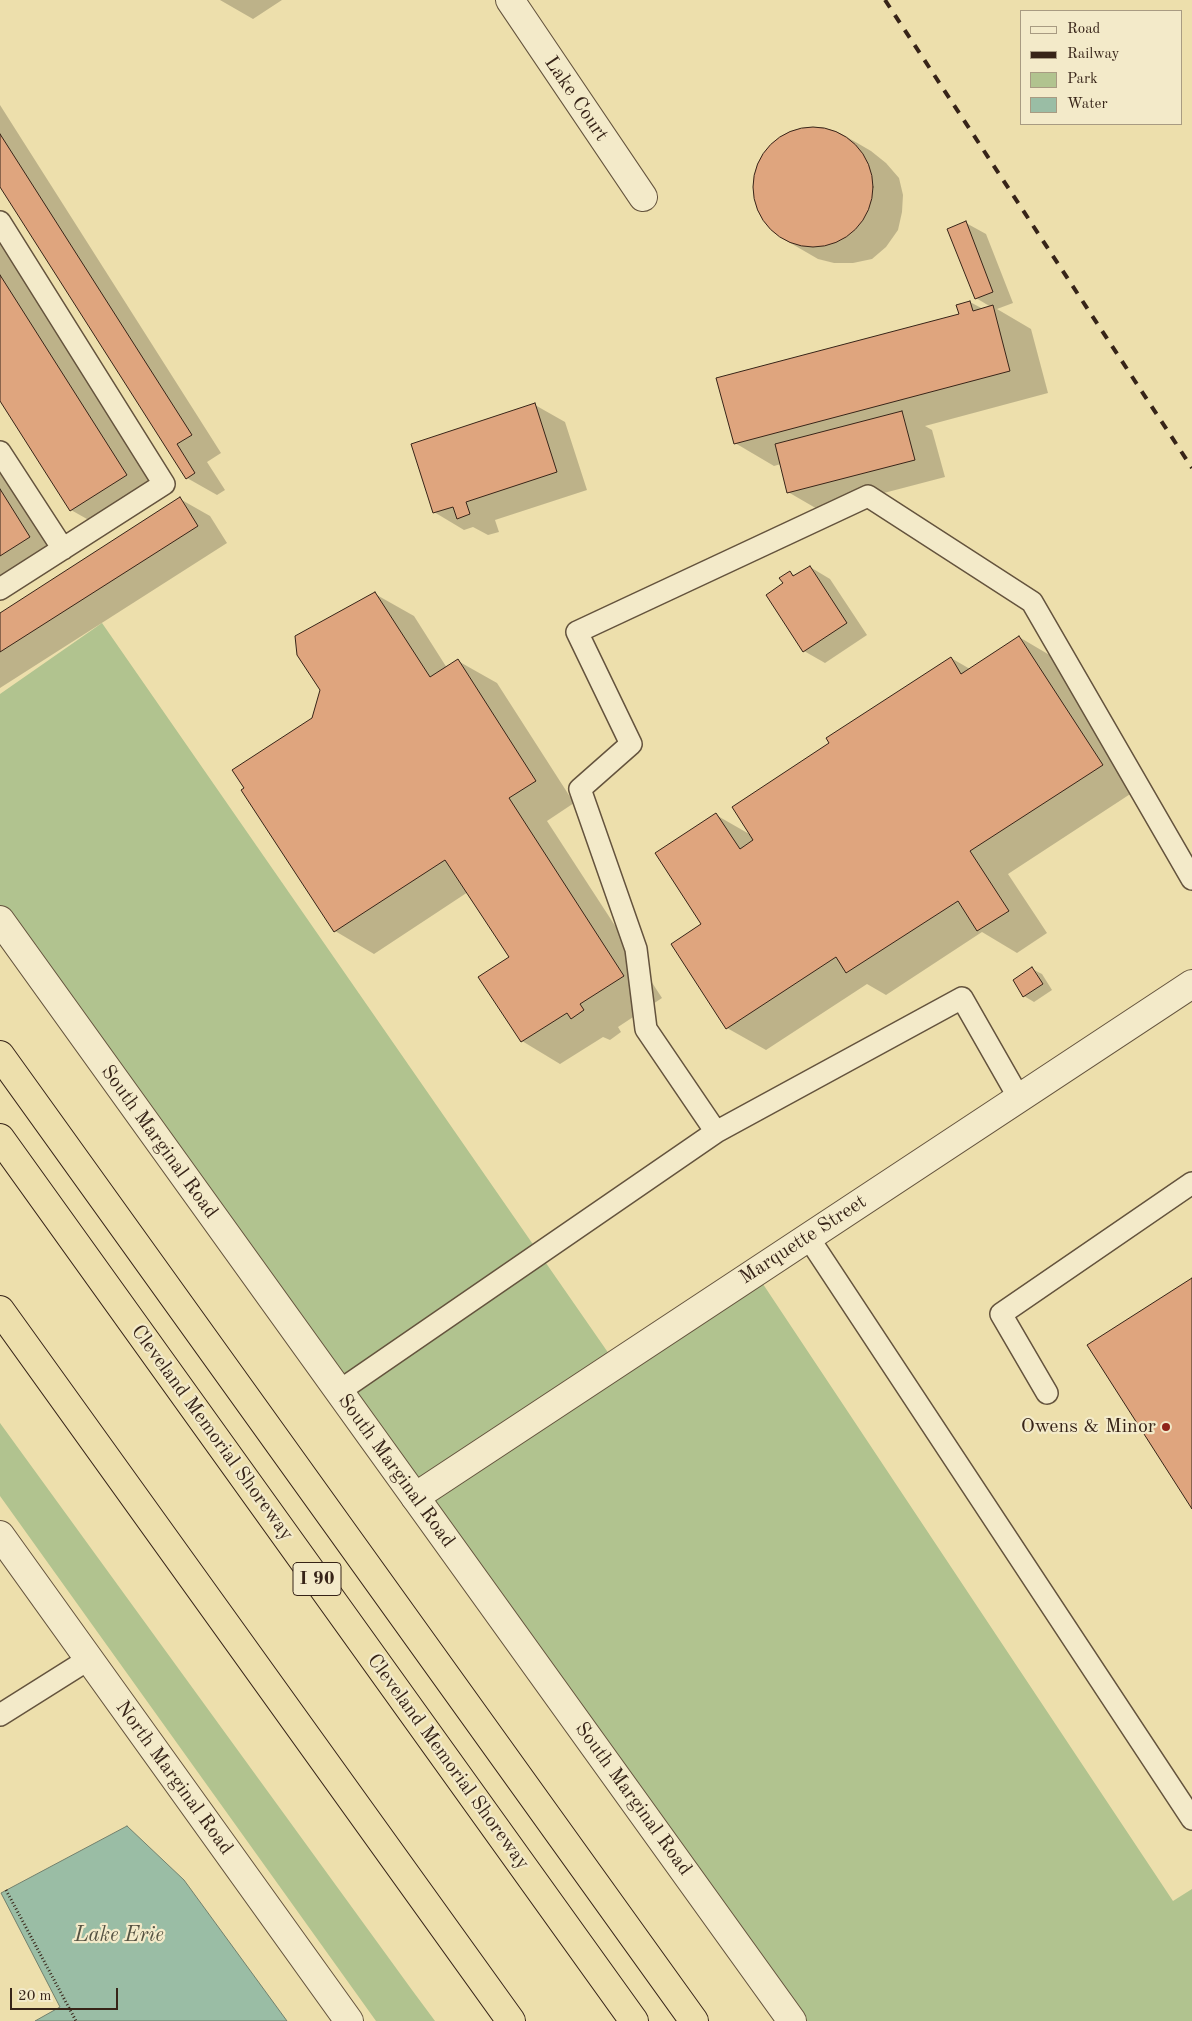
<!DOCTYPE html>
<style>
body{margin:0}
#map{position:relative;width:1192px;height:2021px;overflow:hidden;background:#eddfac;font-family:"Old Standard TT",serif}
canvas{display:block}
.legend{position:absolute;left:1020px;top:10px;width:162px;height:115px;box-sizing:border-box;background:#f3eac9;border:1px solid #a89b82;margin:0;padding:6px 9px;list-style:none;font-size:15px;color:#372418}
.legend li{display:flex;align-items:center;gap:10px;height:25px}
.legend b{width:25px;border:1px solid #a89b82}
.scale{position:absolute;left:10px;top:1988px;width:108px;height:22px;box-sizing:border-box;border:2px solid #372418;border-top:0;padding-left:6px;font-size:15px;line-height:18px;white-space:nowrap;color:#372418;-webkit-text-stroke:4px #f3eac9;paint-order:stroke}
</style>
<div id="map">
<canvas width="1192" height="2021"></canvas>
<ul class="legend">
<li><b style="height:6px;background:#f3eac9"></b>Road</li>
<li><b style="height:6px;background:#372418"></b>Railway</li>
<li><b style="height:14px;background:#b1c38f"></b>Park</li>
<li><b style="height:14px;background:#9abda5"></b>Water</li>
</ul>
<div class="scale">20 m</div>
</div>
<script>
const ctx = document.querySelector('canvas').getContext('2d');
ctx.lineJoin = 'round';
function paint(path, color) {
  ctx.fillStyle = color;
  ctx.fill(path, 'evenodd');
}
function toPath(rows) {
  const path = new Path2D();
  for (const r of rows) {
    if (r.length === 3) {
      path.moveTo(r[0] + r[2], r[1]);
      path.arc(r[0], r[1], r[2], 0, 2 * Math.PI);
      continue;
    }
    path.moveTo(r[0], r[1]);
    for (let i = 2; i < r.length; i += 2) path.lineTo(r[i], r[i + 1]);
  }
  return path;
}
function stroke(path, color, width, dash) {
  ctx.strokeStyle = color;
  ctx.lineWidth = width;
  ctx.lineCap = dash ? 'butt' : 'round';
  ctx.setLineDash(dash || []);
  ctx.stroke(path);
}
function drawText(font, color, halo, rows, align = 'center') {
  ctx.font = font + ' "Old Standard TT",serif';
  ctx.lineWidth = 4.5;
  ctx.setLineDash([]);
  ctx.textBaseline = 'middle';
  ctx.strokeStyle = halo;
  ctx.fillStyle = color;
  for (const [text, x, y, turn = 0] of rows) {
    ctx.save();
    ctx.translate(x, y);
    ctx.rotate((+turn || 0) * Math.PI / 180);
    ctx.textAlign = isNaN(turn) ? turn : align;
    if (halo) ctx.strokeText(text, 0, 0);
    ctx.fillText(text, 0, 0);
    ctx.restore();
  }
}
const green = toPath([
 [102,623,616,1364,755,1272,1173,1901,1192,1889,1192,2021,792,2021,0,920,0,694],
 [0,1423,412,1990,435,2021,376,2021,0,1496]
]);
const water = toPath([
 [127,1826,184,1880,287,2021,35,2021,60,2007,1,1893,127,1826]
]);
const shadow = toPath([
 [220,0,282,0,253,19],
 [0,105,221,453,207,462,225,490,217,495,187,478,0,184],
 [809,127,822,127,840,133,871,151,886,163,899,178,903,195,902,212,898,230,886,247,872,259,853,263,834,263,818,259,787,241,772,229,761,216,756,195,755,178,760,160,771,145,788,133],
 [966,223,986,234,1013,303,997,309,1031,329,1048,393,925,426,932,430,945,477,819,510,788,492,781,464,774,466,735,443,960,315,970,302,983,309,991,307,976,298],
 [0,239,165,497,110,532,71,510,0,398],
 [535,405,565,422,587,490,495,520,499,532,488,535,473,527,464,530,434,512],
 [0,452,68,559,13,594,0,587],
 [180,499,210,516,227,543,0,688,0,614],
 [810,567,830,579,867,635,825,663,804,651,785,584,790,573,796,576],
 [375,594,414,616,447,668,458,661,497,683,574,803,547,821,662,998,618,1027,621,1032,610,1040,603,1037,560,1064,522,1041,511,957,468,892,374,954,335,931,313,719],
 [1019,637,1058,660,1141,787,1008,874,1047,933,1017,953,982,932,886,995,867,984,766,1050,727,1028,703,924,716,815,751,835,831,744,951,658,970,669],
 [1032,969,1042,974,1052,990,1034,1002,1024,996]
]);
const building = toPath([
 [813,187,60],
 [0,134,192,435,177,444,195,473,186,479,0,187,0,134],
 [966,221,993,292,975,299,947,229,966,221],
 [0,275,127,475,70,511,0,401,0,275],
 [970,301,973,311,993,305,1010,371,734,444,716,378,959,314,956,305,970,301],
 [535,403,557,472,466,502,470,514,457,519,453,507,433,513,411,444,535,403],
 [902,411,915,460,787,493,775,444,902,411],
 [0,489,30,537,0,556,0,489],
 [180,497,198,526,0,652,0,613,180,497],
 [810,566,847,623,803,652,766,595,783,583,779,578,790,571,793,576,810,566],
 [375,592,430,677,458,659,536,781,509,798,624,976,580,1004,584,1010,571,1019,567,1013,521,1042,478,977,509,957,445,860,334,932,241,790,244,788,232,770,312,718,320,690,297,655,295,636,375,592],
 [1019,636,1103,765,970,851,1009,911,977,931,958,901,846,973,836,957,726,1029,671,944,701,924,655,853,716,813,740,849,753,840,732,807,829,743,826,738,951,657,961,674,1019,636],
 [1032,967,1043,984,1023,997,1013,980,1032,967],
 [1192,1278,1192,1509,1087,1345,1192,1278]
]);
const path = toPath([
 [6,1890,76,2021]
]);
const service = toPath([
 [0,222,164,484,0,589],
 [0,452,63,549],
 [1019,1098,962,998,716,1132,646,1029,636,949,580,789,631,744,577,632,868,496,1032,602,1192,879],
 [808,1237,1192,1819],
 [338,1392,716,1132],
 [1047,1393,1001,1314,1192,1183],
 [0,1715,89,1659]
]);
const minor = toPath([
 [510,0,643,197],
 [415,1497,1192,984],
 [0,1535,349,2021]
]);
const tertiary = toPath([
 [0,920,792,2021]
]);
const motorway = toPath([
 [0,1055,694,2021],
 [0,1138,634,2021],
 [0,1310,511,2021]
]);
const rail = toPath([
 [885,0,1192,468]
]);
const markers = [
 [1166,1427,5,"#8f2418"]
];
const shields = [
 [317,1579,48]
];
const shieldNames = [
 ["I 90",317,1579]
];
const streetNames = [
 ["Lake Court",576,99,56],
 ["South Marginal Road",159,1142,54],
 ["Marquette Street",803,1240,-33],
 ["Cleveland Memorial Shoreway",212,1433,54],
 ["South Marginal Road",396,1471,54],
 ["Cleveland Memorial Shoreway",448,1762,54],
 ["North Marginal Road",174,1778,54],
 ["South Marginal Road",633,1799,54]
];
const poiNames = [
 ["Owens & Minor",1156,1427]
];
const waterNames = [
 ["Lake Erie",119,1935]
];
paint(green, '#b1c38f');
paint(water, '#9abda5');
stroke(water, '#72806d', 1);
paint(shadow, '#0003');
paint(building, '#dfa57e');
stroke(building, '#372418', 1);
stroke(service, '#64533d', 24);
stroke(minor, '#64533d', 30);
stroke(tertiary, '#64533d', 30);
stroke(motorway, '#372418', 30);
stroke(path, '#372418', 3, [1, 2.5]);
stroke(service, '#f3eac9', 21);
stroke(minor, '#f3eac9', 28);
stroke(tertiary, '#f3eac9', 28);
stroke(motorway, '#eddfac', 28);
stroke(rail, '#372418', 4, [9, 9]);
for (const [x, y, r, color] of markers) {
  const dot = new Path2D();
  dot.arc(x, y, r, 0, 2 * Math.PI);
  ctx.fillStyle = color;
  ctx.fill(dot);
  stroke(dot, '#f3eac9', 2);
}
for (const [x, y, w] of shields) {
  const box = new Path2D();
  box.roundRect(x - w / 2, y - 16.5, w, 33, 4);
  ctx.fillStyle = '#f3eac9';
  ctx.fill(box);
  stroke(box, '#372418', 1);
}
drawText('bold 19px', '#372418', null, shieldNames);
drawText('20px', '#372418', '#f3eac9', streetNames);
drawText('20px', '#372418', '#f3eac9', poiNames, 'right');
drawText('italic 21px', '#555242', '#f3eac9', waterNames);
</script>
